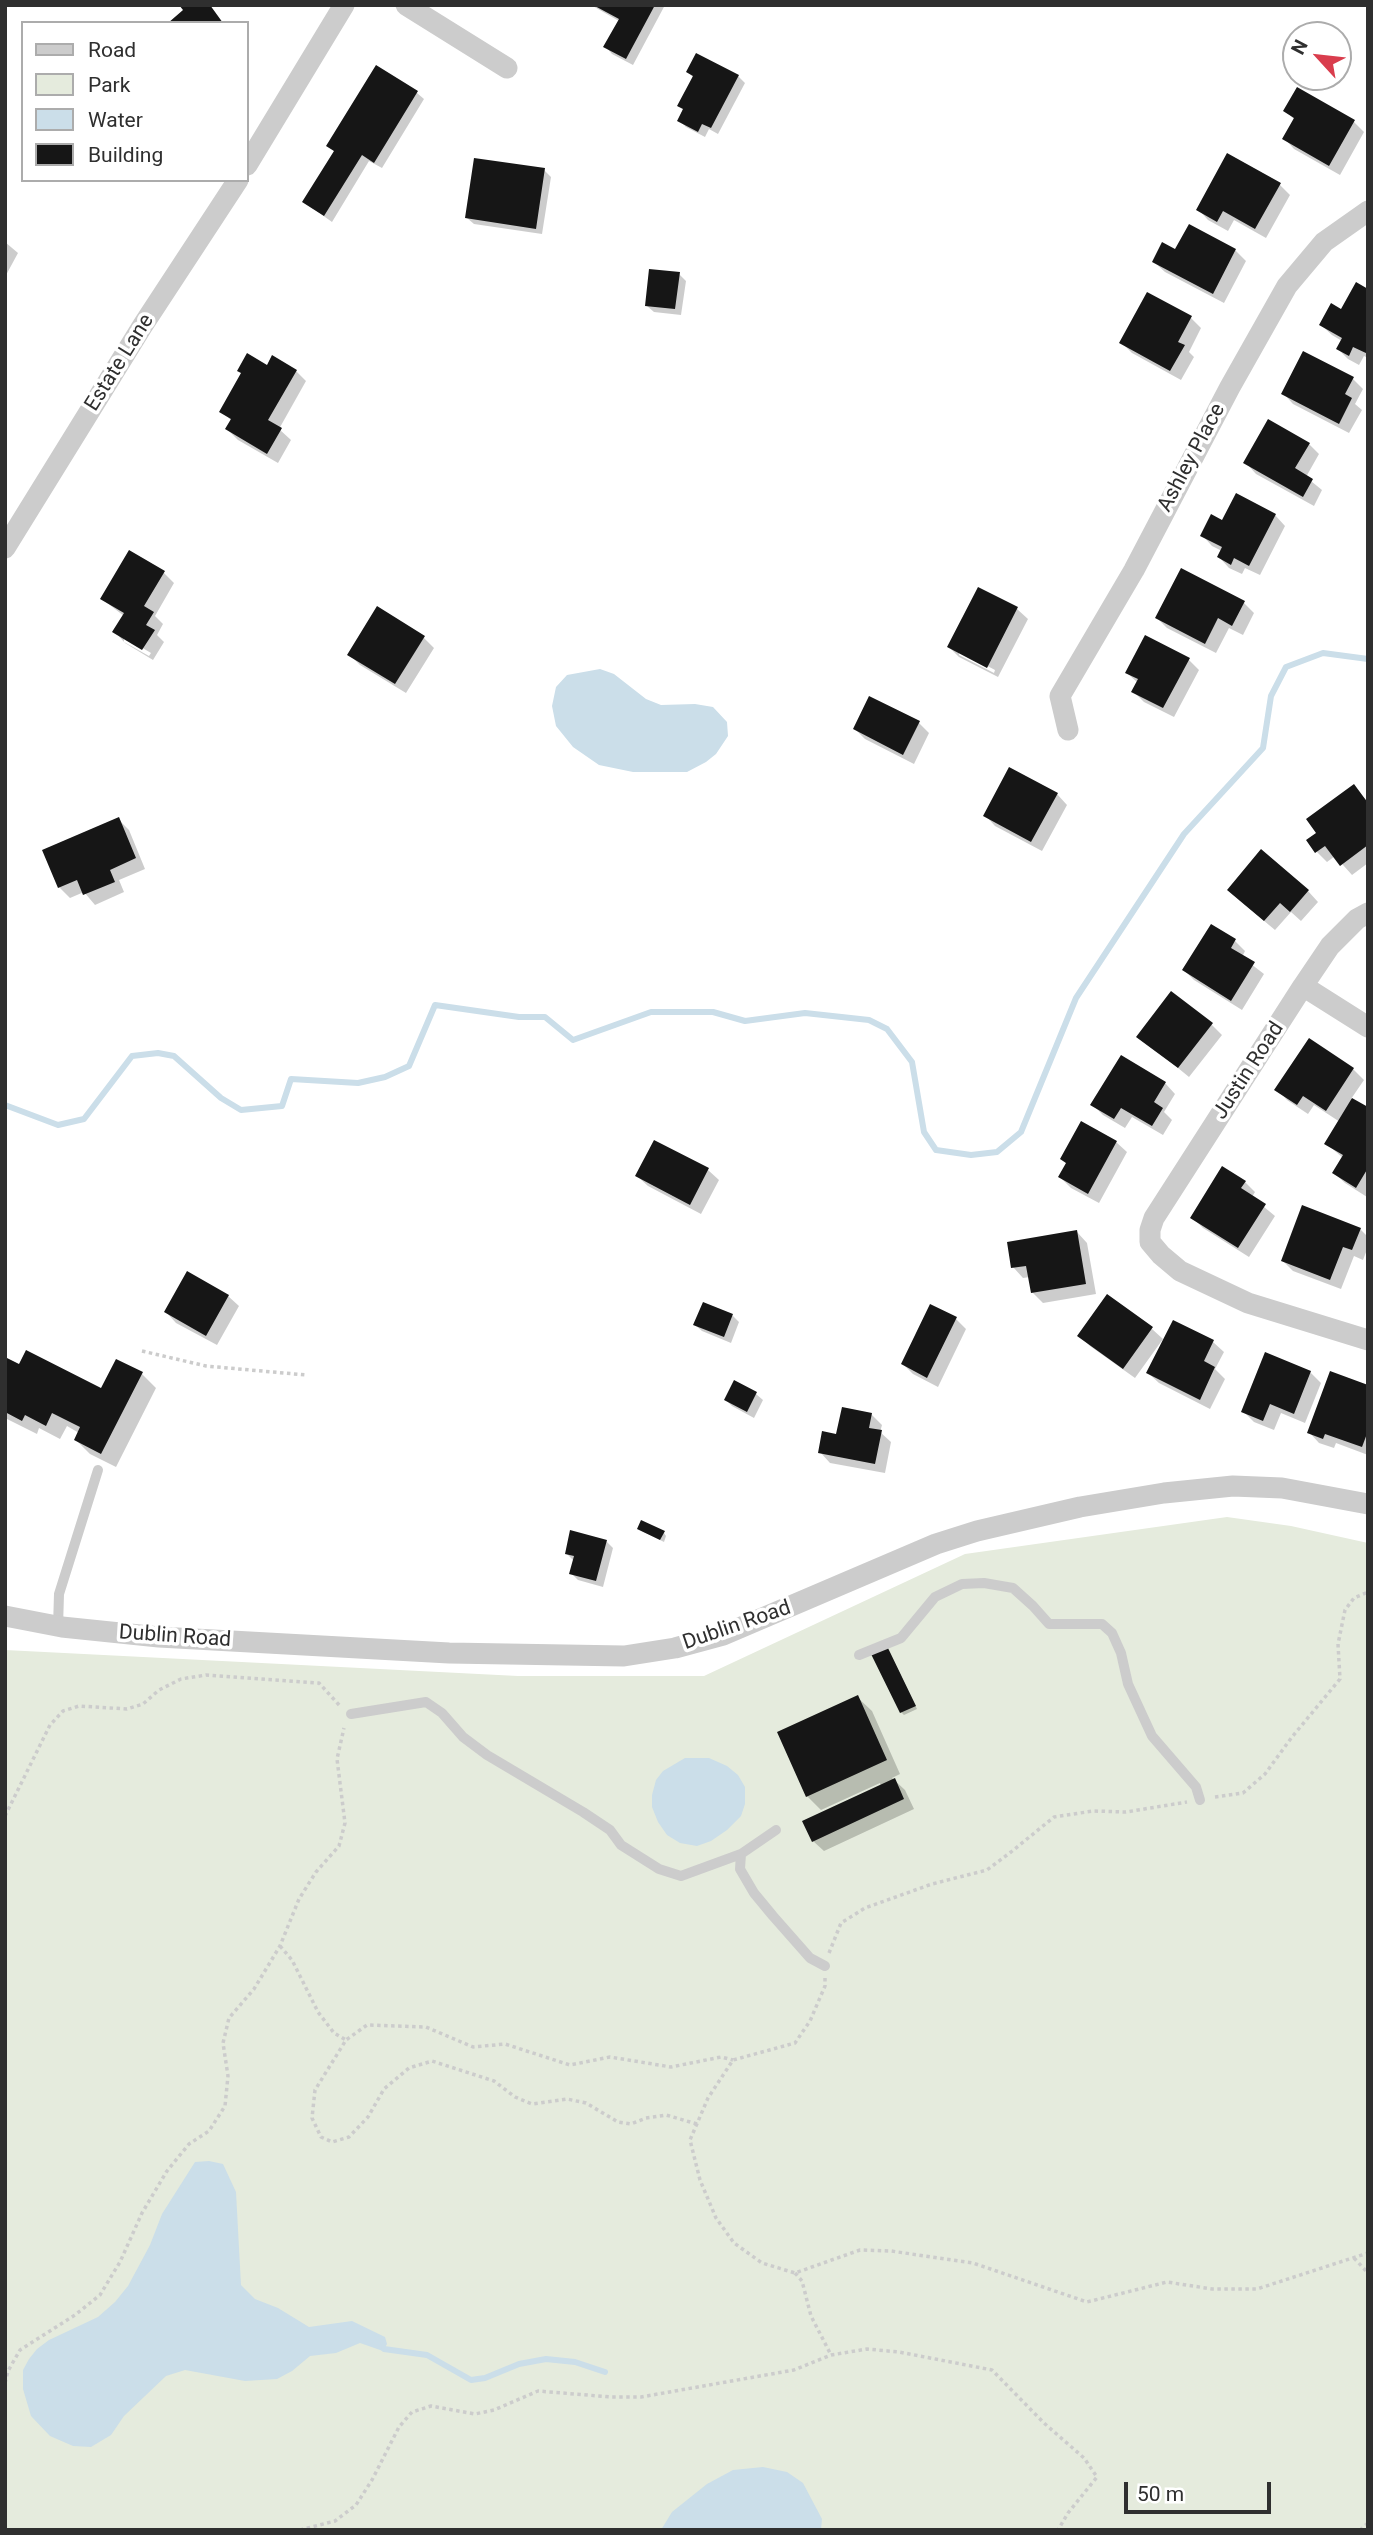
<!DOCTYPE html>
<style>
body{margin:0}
#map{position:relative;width:1373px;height:2535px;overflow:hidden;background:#fff;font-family:Roboto,sans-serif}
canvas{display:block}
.frame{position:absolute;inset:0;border:7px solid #2f2f2f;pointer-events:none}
.legend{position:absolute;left:21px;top:21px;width:228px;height:161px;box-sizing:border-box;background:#fff;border:2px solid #acacac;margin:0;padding:9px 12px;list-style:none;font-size:21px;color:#2f2f2f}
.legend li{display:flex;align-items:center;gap:14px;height:35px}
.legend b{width:35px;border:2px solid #acacac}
.north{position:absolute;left:1282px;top:21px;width:70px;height:70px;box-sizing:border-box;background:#fff;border:2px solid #acacac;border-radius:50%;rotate:297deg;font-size:19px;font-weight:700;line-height:28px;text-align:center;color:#2f2f2f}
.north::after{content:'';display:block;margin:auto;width:24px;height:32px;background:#d93d4d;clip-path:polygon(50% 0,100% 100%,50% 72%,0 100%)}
.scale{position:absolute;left:1124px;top:2482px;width:147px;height:32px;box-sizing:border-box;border:4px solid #2f2f2f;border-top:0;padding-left:9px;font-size:21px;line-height:24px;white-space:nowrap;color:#2f2f2f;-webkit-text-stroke:5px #fff;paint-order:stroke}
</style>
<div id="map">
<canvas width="1373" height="2535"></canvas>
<div class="frame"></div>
<ul class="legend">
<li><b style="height:9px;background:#ccc"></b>Road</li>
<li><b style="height:19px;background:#e5ebdd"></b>Park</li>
<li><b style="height:19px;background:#cbdee9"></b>Water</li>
<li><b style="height:19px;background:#161616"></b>Building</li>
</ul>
<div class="north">N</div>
<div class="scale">50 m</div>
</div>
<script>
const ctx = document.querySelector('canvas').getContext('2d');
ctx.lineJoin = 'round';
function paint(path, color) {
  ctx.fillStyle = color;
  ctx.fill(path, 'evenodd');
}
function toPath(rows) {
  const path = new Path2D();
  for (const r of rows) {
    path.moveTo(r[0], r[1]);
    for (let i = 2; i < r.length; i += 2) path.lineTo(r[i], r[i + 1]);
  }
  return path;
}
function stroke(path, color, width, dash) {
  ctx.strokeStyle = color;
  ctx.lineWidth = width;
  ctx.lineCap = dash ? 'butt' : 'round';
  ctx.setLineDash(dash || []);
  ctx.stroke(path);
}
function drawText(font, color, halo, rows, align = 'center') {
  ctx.font = font + ' Roboto,sans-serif';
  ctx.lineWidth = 7;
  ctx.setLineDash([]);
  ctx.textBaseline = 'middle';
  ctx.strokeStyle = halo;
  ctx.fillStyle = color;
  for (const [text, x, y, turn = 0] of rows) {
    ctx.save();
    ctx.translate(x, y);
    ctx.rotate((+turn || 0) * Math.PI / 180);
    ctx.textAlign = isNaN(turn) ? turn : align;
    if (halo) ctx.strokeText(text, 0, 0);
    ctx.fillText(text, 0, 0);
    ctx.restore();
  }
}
const green = toPath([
 [1227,1517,1291,1526,1368,1543,1368,2530,5,2530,5,1650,518,1676,704,1676,965,1554]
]);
const water = toPath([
 [600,669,614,674,646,699,661,705,695,704,713,707,727,722,728,736,716,754,706,762,687,772,633,772,599,765,573,747,556,726,552,706,556,687,567,675],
 [685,1758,709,1758,727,1766,738,1775,745,1787,745,1804,741,1816,727,1830,711,1841,697,1846,680,1843,667,1835,658,1822,652,1807,652,1795,656,1780,663,1771],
 [209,2161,223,2164,236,2192,241,2285,255,2299,278,2308,309,2327,352,2321,385,2337,387,2344,383,2351,360,2343,336,2353,310,2356,292,2371,277,2379,245,2381,185,2370,166,2376,124,2416,111,2435,91,2447,73,2446,50,2436,31,2416,23,2389,23,2370,29,2359,37,2349,49,2340,98,2317,115,2302,128,2286,150,2245,162,2214,195,2162],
 [763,2467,787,2472,803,2483,822,2519,821,2530,661,2530,672,2512,707,2484,733,2470]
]);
const shadow = toPath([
 [591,5,665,5,633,65,612,54,606,47,619,21],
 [377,67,417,93,424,99,382,168,369,161,332,222,304,202,335,152,329,146],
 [688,72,738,76,745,83,718,134,709,129,705,137,686,127,679,120,694,78],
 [1286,111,1354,122,1364,132,1340,175,1294,149,1284,138,1295,120],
 [544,170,551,177,542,234,474,224,467,218],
 [1280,185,1290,195,1266,238,1234,220,1228,231,1208,220,1198,209],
 [5,242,18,253,5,277],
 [1235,250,1246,261,1224,303,1165,272,1154,262,1176,252],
 [679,274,686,281,681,315,654,312,647,306],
 [1368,291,1368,358,1364,356,1359,365,1348,359,1338,349,1342,341,1332,335,1321,325],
 [1191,318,1201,328,1189,352,1194,357,1181,380,1132,353,1121,342],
 [268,367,296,371,306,381,279,429,291,440,278,463,238,440,227,429,232,421,221,411,243,374],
 [1353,379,1363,389,1355,404,1362,410,1349,433,1293,404,1283,393],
 [1309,444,1319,454,1306,477,1322,490,1314,506,1256,474,1246,463],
 [1275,515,1285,526,1260,575,1245,568,1242,574,1229,568,1219,557,1222,551,1212,546,1202,535,1223,523],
 [130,552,164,573,174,583,155,616,163,624,157,635,164,642,153,660,125,643,115,632,124,616,102,599],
 [124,637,151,653,149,656,124,642],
 [979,589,1017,609,1028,619,998,677,959,657,949,647],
 [959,651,995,670,994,673,959,655],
 [1244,603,1254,613,1243,635,1229,628,1216,653,1167,628,1157,618],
 [424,638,434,648,406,693,360,665,349,654],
 [1188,659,1199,670,1174,717,1144,702,1134,692,1138,683,1127,673],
 [919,723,929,733,914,764,865,739,855,729],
 [1354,787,1368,802,1368,863,1352,875,1335,856,1327,862,1317,852,1318,833],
 [1057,794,1067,805,1042,851,995,826,985,815],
 [118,819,129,830,145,869,119,880,124,892,95,905,84,892,70,898,59,887],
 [1308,891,1318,902,1301,921,1291,912,1275,930,1239,900],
 [1235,941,1245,951,1242,957,1264,974,1242,1010,1194,980,1184,970],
 [1211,1024,1222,1035,1189,1077,1139,1036],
 [1309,1040,1353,1069,1364,1080,1351,1099,1368,1109,1367,1197,1345,1183,1334,1173,1343,1158,1327,1144,1340,1122,1314,1105,1308,1114,1287,1100,1277,1089],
 [1165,1083,1175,1094,1164,1112,1172,1120,1163,1135,1132,1117,1125,1128,1103,1115,1093,1105],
 [655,1142,708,1170,719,1180,701,1214,648,1186,637,1176],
 [1116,1142,1127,1152,1099,1203,1071,1188,1060,1177,1067,1164,1062,1159],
 [1245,1182,1255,1192,1252,1197,1275,1216,1249,1257,1203,1228,1192,1217],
 [1360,1229,1368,1237,1368,1247,1363,1260,1354,1256,1341,1289,1293,1271,1283,1261],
 [1077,1232,1087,1243,1096,1294,1043,1303,1032,1292,1030,1277,1023,1278,1013,1267],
 [228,1296,239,1306,217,1345,176,1323,166,1312],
 [1107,1296,1152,1329,1163,1339,1135,1378,1090,1346,1080,1336],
 [704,1304,733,1316,739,1322,731,1343,702,1331,695,1325],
 [956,1319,966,1329,938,1387,913,1374,903,1364],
 [1213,1342,1224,1352,1215,1369,1225,1379,1210,1409,1159,1383,1148,1373],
 [5,1359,20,1367,102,1391,142,1374,156,1388,116,1467,90,1454,76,1440,79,1433,67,1426,60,1439,39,1428,37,1434,5,1418],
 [1310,1372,1321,1383,1305,1423,1281,1413,1274,1430,1254,1422,1243,1411],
 [735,1383,756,1394,763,1400,754,1418,732,1406,726,1400],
 [1368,1387,1368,1455,1336,1443,1334,1448,1319,1443,1309,1432],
 [871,1414,882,1425,880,1432,891,1442,885,1473,830,1463,820,1452,838,1436],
 [642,1531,664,1533,666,1536,664,1542],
 [606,1541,613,1548,603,1587,578,1580,571,1573,574,1561,566,1553],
 [889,1651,917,1709,904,1715,901,1712],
 [857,1697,872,1711,900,1774,892,1778,905,1790,914,1809,824,1851,813,1841,881,1786,880,1783,821,1810,807,1796]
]);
const stream = toPath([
 [5,1105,58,1125,84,1119,132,1056,158,1053,174,1056,221,1098,241,1110,282,1106,291,1079,358,1083,385,1077,409,1066,435,1005,519,1017,545,1017,573,1040,651,1012,713,1012,745,1021,805,1013,869,1020,887,1029,912,1062,924,1132,936,1150,971,1155,997,1152,1021,1132,1076,998,1184,834,1263,748,1271,696,1286,667,1323,653,1368,659],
 [384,2349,427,2355,471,2380,485,2378,519,2364,546,2359,575,2362,605,2372]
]);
const building = toPath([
 [179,5,210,5,223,23,168,23,183,10],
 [593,5,655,5,626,59,603,47,619,19],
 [696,53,739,75,711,128,702,124,698,132,677,121,683,109,677,106,693,76,686,72],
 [376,65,418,91,374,163,362,155,324,216,302,202,334,151,326,146],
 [1297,87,1355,120,1329,166,1282,139,1294,118,1283,111],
 [1227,153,1281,183,1255,229,1223,211,1217,222,1196,210],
 [474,158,545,168,536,229,465,218],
 [1189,224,1236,249,1213,294,1152,262,1162,242,1175,249],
 [649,269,680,272,675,309,645,306],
 [1356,282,1368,289,1368,354,1353,347,1349,356,1336,349,1342,338,1319,325,1331,303,1341,309],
 [1147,292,1192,316,1178,342,1185,345,1170,371,1119,343],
 [1303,351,1354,377,1345,394,1352,398,1339,424,1281,394],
 [247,353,267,365,272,355,297,370,268,420,282,428,267,454,225,429,231,419,219,412,241,373,237,371],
 [1268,419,1310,443,1295,468,1313,479,1303,497,1243,463],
 [1236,493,1276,514,1249,566,1234,558,1231,565,1217,557,1222,547,1200,536,1211,514,1222,520],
 [129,550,165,571,144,606,154,612,146,625,155,630,142,650,112,632,124,613,100,599],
 [1181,568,1245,601,1232,626,1218,618,1205,644,1155,618],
 [978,587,1018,607,987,668,947,647],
 [377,606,425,636,395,684,347,655],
 [1145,635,1190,658,1163,708,1131,692,1138,679,1125,673],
 [869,696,920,721,903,755,853,729],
 [1009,767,1058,793,1031,842,983,816],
 [1354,784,1368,803,1368,845,1340,866,1325,846,1315,853,1306,840,1316,833,1306,819],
 [119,817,136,858,110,870,115,882,83,895,77,880,58,888,42,850],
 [1261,849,1309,890,1290,912,1280,903,1264,921,1227,890],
 [1211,924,1236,939,1231,948,1255,962,1231,1001,1182,970],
 [1171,991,1213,1023,1178,1068,1136,1037],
 [1309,1038,1354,1068,1326,1111,1303,1096,1297,1105,1274,1090],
 [1121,1055,1166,1082,1154,1102,1163,1108,1152,1126,1121,1108,1114,1119,1090,1105],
 [1352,1098,1368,1107,1368,1168,1356,1188,1332,1173,1343,1155,1324,1144],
 [1081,1121,1117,1141,1088,1194,1058,1177,1066,1163,1060,1159],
 [654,1140,709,1168,690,1205,635,1176],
 [1222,1166,1246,1181,1241,1188,1266,1204,1238,1248,1190,1218],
 [1302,1205,1361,1228,1352,1250,1343,1247,1330,1280,1281,1261],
 [1077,1230,1086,1284,1031,1293,1026,1266,1011,1268,1007,1242],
 [187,1271,229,1295,206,1336,164,1312],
 [1107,1294,1153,1327,1123,1369,1077,1336],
 [703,1302,733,1314,724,1337,693,1325],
 [930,1304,957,1317,927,1378,901,1364],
 [1173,1320,1214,1340,1204,1361,1215,1367,1200,1400,1146,1373],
 [26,1350,101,1388,116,1359,143,1372,101,1454,74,1440,80,1427,52,1413,46,1426,25,1415,22,1421,5,1412,5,1357,19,1364],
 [1265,1352,1311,1371,1294,1414,1270,1404,1263,1421,1241,1412],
 [1330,1371,1368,1385,1368,1431,1362,1447,1325,1434,1323,1439,1307,1433],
 [734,1380,757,1392,747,1412,724,1400],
 [842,1407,872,1413,869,1428,882,1430,875,1464,818,1453,822,1431,836,1434],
 [641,1520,665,1531,660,1540,637,1529],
 [570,1530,607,1540,596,1581,569,1574,574,1556,565,1554],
 [887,1646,916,1706,900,1713,871,1654],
 [858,1695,887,1760,806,1797,777,1732],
 [895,1778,904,1799,812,1842,802,1821]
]);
const path = toPath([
 [142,1351,206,1366,306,1375],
 [1215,1797,1243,1793,1265,1774,1292,1737,1340,1679,1338,1644,1345,1610,1354,1598,1368,1592],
 [5,1816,50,1725,63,1711,79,1706,127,1709,143,1704,159,1690,181,1679,206,1675,319,1683,340,1706],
 [280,1946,292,1960,318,2012,334,2033,346,2040],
 [829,1953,841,1923,865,1908,932,1884,987,1870,1011,1852,1054,1817,1093,1811,1126,1812,1187,1802],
 [825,1978,825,1986,810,2021,795,2043,733,2060,708,2098,690,2140,700,2180,716,2218,734,2243,762,2263,795,2273,860,2250,891,2251,973,2263,1087,2302,1167,2282,1212,2289,1257,2289,1368,2253],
 [697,2124,666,2115,646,2118,631,2124,618,2122,586,2103,567,2099,532,2104,515,2097,494,2081,432,2061,409,2068,384,2089,368,2117,349,2137,332,2142,321,2137,312,2118,315,2090,346,2040,367,2025,426,2027,473,2047,505,2044,570,2065,610,2057,671,2067,721,2057,733,2060],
 [1354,2258,1368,2273],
 [795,2273,802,2281,811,2316,831,2355],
 [5,2383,8,2371,20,2350,75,2315,100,2295,120,2262,142,2213,167,2171,189,2144,209,2131,225,2106,228,2076,223,2043,229,2018,254,1989,280,1946,299,1899,316,1872,339,1846,345,1823,337,1759,344,1728],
 [300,2530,335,2521,356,2505,372,2480,399,2427,412,2412,431,2406,475,2414,494,2410,538,2391,611,2397,641,2397,794,2370,831,2355,867,2349,899,2352,992,2370,1044,2423,1084,2458,1097,2477,1068,2513,1058,2530],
 [1360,2530,1368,2523]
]);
const service = toPath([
 [58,1627,59,1594,98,1470],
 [859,1655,901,1638,935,1597,962,1584,984,1583,1013,1588,1033,1606,1049,1624,1102,1624,1112,1633,1121,1653,1128,1684,1152,1736,1196,1787,1200,1800],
 [351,1714,426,1702,442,1713,463,1737,487,1755,583,1812,610,1830,621,1845,659,1869,681,1876,741,1854],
 [776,1830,741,1854,740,1869,754,1893,773,1916,810,1958,825,1966]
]);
const minor = toPath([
 [406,5,507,68],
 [247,165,344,5],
 [5,548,143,325,238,180],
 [1068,730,1060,696,1134,570,1230,387,1287,286,1324,242,1368,211],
 [1368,913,1357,919,1330,946,1303,986,1154,1218,1150,1230,1150,1242,1161,1255,1180,1271,1248,1303,1368,1340],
 [1303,986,1368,1027],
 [5,1616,62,1627,159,1637,449,1653,624,1656,675,1648,723,1635,936,1544,977,1531,1080,1507,1164,1493,1233,1486,1282,1488,1368,1504]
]);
const streetNames = [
 ["Estate Lane",120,363,-58],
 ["Ashley Place",1192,458,-62],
 ["Justin Road",1249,1071,-57],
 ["Dublin Road",737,1626,-19],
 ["Dublin Road",175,1637,4]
];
paint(green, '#e5ebdd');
paint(water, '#cbdee9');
paint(shadow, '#0003');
stroke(stream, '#cbdee9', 6);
paint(building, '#161616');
stroke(path, '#ccc', 3.5, [3.5, 3.5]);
stroke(service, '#ccc', 10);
stroke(minor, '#ccc', 21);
drawText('21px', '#2f2f2f', '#fff', streetNames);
</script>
